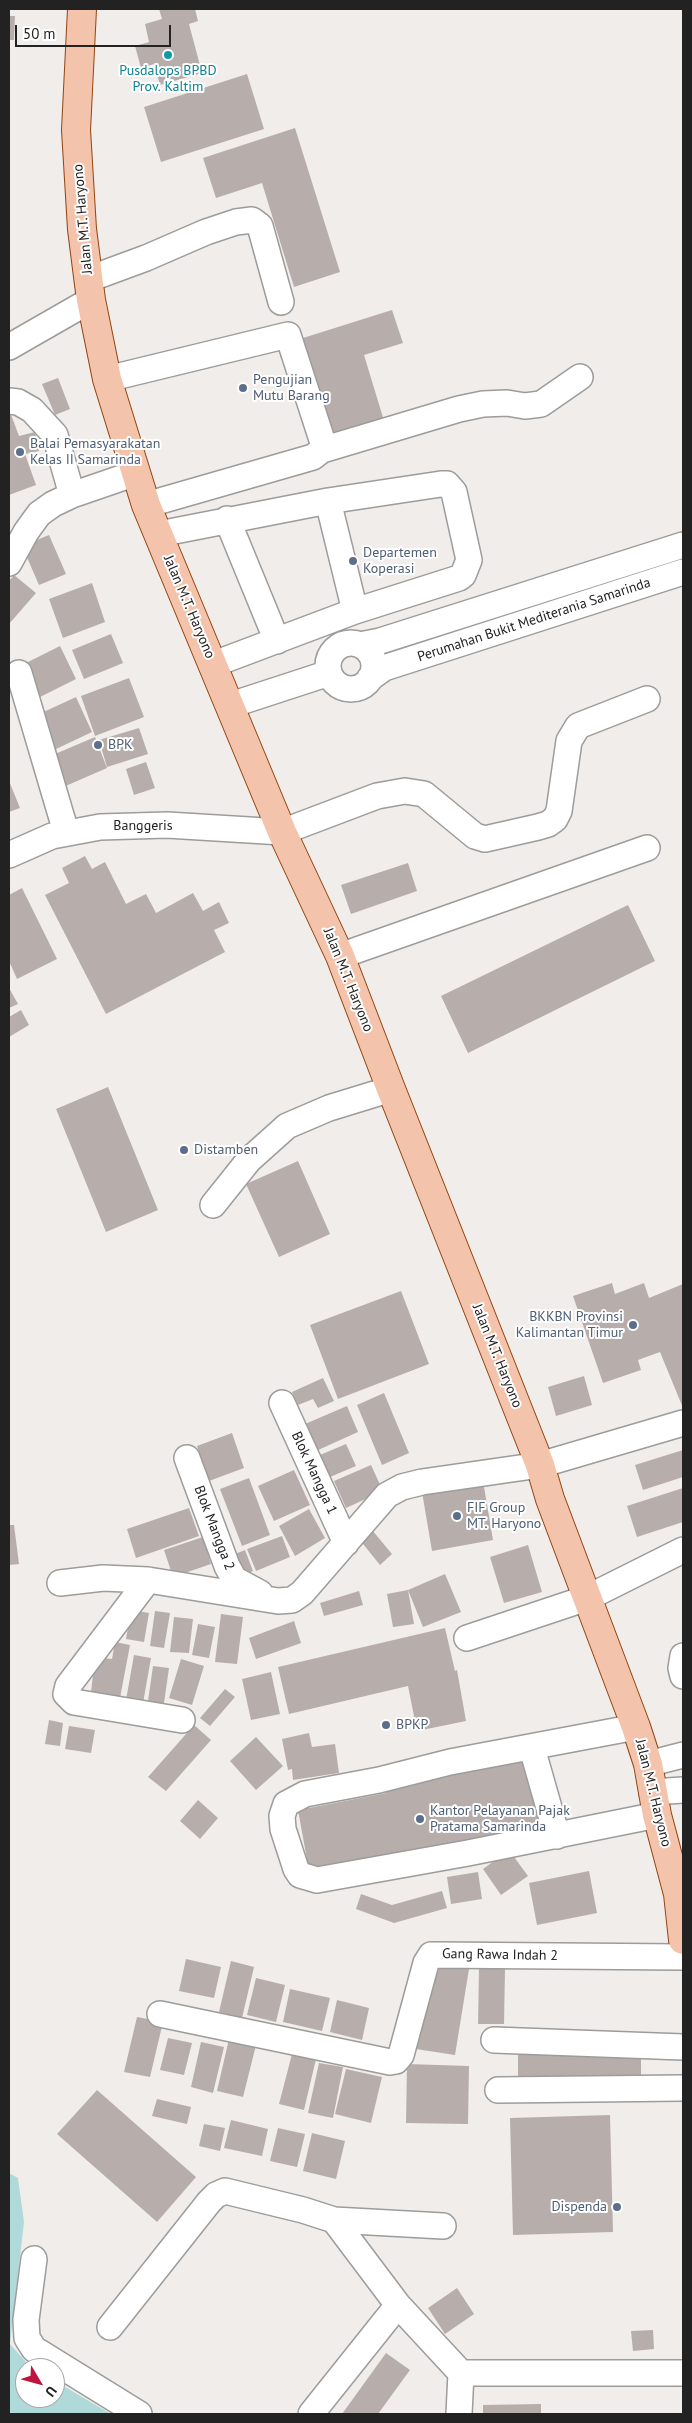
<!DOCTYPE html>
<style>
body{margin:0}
#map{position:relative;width:692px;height:2423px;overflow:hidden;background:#f1edea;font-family:"PT Sans",sans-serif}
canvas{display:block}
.frame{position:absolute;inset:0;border:10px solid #222;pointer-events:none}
.north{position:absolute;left:15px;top:2358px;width:50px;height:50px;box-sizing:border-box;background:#fff;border:1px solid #a7a7a7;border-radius:50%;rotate:127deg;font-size:14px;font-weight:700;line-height:20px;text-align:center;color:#222}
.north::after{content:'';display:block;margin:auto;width:18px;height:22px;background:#c1133f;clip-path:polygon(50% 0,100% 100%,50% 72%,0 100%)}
.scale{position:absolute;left:15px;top:25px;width:156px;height:22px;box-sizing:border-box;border:2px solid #222;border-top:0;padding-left:6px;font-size:15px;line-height:18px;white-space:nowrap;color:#222;-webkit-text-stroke:4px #fff;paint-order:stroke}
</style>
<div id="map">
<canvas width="692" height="2423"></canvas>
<div class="frame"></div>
<div class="north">U</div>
<div class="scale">50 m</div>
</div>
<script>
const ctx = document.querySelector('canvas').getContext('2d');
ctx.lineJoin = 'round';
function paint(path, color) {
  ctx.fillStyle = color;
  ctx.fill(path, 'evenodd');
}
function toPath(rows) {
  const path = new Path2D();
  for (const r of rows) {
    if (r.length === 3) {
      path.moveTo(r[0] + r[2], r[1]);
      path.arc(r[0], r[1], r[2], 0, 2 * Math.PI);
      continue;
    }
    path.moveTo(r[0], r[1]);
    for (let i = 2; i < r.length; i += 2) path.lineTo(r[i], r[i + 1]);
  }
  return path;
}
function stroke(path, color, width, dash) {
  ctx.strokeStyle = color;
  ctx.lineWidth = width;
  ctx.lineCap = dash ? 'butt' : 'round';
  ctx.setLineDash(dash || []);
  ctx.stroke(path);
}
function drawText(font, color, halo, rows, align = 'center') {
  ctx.font = font + ' "PT Sans",sans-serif';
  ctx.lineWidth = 4;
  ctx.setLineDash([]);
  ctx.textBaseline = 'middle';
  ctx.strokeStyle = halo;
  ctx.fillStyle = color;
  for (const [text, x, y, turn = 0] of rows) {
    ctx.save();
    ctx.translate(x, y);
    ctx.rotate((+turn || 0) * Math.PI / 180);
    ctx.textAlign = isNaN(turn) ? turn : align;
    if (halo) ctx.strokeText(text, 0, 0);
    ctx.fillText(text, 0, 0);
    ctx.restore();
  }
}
const water = toPath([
 [9,2173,18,2178,24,2222,10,2344,27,2363,34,2368,25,2368,25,2398,55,2398,55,2381,111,2414,9,2414]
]);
const building = toPath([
 [159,9,195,9,198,21,189,24,202,73,160,85,154,64,141,68,135,46,149,42,145,24,162,19],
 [9,16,15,16,14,40,9,40],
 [247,74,264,129,161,162,144,107],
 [295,128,340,272,294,287,262,183,216,198,203,158],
 [392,310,403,343,364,355,385,424,334,440,303,338],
 [58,378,70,409,55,415,42,384],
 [9,412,10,412,19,436,35,432,39,451,25,454,36,485,9,495],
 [49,535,66,574,39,585,22,546],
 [14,575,36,593,9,624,9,581],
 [92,583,105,622,63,638,49,599],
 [111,634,123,663,84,679,72,650],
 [60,646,76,679,38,698,22,665],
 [129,678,144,717,95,736,81,696],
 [76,697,92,732,54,750,37,715],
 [139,728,148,754,107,767,99,740],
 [95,737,107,768,61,788,48,757],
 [146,762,155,788,134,795,126,769],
 [9,781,20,808,9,812],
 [85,856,92,869,105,862,126,904,146,894,156,913,193,893,203,911,219,902,229,923,214,930,225,952,106,1014,45,895,69,883,62,868],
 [408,863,417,891,351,914,341,885],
 [22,888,57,959,17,979,9,961,9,895],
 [628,905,655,961,468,1053,441,996],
 [9,988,18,1004,9,1008],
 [21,1010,29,1025,9,1037,9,1017],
 [108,1087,158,1210,106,1232,56,1109],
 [298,1161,330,1234,279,1257,246,1184],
 [612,1283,615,1294,644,1283,649,1298,683,1284,683,1408,660,1352,638,1360,641,1370,603,1383,573,1296],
 [401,1291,429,1364,338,1399,310,1325],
 [584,1376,592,1405,556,1416,548,1387],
 [323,1378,334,1401,318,1408,313,1399,298,1405,292,1392],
 [384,1393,409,1453,382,1465,357,1405],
 [347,1406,358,1432,316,1451,305,1424],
 [232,1433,244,1468,209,1481,197,1446],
 [346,1444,356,1466,330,1477,320,1455],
 [683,1450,683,1477,643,1490,635,1465],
 [371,1465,383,1491,346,1508,334,1481],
 [294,1470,310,1505,274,1521,258,1486],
 [249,1478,270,1535,242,1546,220,1489],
 [483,1481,493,1540,432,1551,422,1492],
 [683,1488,683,1522,637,1537,627,1506],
 [189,1508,199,1536,136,1558,127,1529],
 [309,1509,325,1538,295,1556,279,1526],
 [367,1524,392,1554,380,1565,355,1534],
 [9,1525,14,1525,19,1564,9,1565],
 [282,1536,290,1557,256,1571,247,1549],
 [203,1537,211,1564,173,1577,164,1550],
 [528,1545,542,1592,504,1603,490,1557],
 [245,1550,253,1571,238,1577,230,1556],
 [445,1574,461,1612,423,1627,408,1590,414,1624,393,1627,387,1594,408,1590],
 [359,1591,363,1605,324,1616,320,1603],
 [131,1610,149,1613,144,1642,126,1639],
 [155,1611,170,1613,164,1648,150,1646],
 [221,1614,243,1617,237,1664,215,1662],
 [174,1617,193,1619,189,1653,170,1652],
 [294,1621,301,1643,256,1659,249,1638],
 [198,1624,215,1627,209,1658,192,1655],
 [445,1628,455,1671,457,1670,466,1721,417,1731,408,1686,289,1714,278,1667],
 [115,1642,130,1645,120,1698,90,1701,95,1657,112,1659],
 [134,1655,151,1658,143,1703,126,1700],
 [181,1659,204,1666,192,1705,169,1698],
 [153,1666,169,1668,163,1710,147,1708],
 [271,1672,280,1714,251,1720,242,1679],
 [225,1689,235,1697,210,1726,200,1718],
 [49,1720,63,1723,60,1746,45,1744],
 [194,1725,211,1740,166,1791,148,1777],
 [69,1726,95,1730,91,1753,65,1749],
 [309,1733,312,1747,335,1744,339,1773,293,1780,292,1769,288,1770,282,1739],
 [256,1737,283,1766,256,1790,230,1761],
 [528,1759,541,1828,456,1868,405,1878,401,1858,310,1876,298,1810,386,1793,382,1770],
 [198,1800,218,1818,200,1839,180,1821],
 [509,1850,528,1876,501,1895,483,1869],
 [589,1871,597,1913,537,1925,529,1883],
 [478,1872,482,1899,451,1904,447,1877],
 [442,1891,447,1908,394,1923,356,1909,361,1894,392,1905],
 [431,1956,470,1963,455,2055,416,2049],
 [186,1959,221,1967,214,1998,179,1991],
 [231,1961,254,1967,242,2018,219,2012],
 [479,1969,505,1969,504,2024,478,2024],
 [256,1978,285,1985,276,2022,247,2015],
 [290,1989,330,1998,322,2031,283,2022],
 [337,2000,369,2008,362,2040,330,2032],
 [137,2017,163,2022,150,2077,124,2072],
 [168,2038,192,2043,184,2075,160,2070],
 [229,2039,256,2045,243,2097,217,2091],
 [201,2042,224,2047,213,2093,191,2087],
 [641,2048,641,2085,518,2085,518,2049],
 [292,2054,316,2059,304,2110,279,2104],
 [319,2063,343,2067,333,2118,308,2113],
 [407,2064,469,2066,468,2124,406,2123],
 [346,2069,382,2077,371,2123,335,2114],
 [97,2090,196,2177,157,2222,57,2134],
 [157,2099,191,2107,187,2124,152,2116],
 [610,2115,613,2232,513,2235,510,2118],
 [231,2120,268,2129,262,2156,224,2148],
 [204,2124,225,2128,220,2151,199,2146],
 [278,2128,305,2134,297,2167,270,2161],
 [312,2133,345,2141,336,2179,303,2171],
 [457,2288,474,2314,445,2334,428,2308],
 [653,2330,654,2349,633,2351,631,2331],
 [386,2353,410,2370,378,2414,342,2414],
 [541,2404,541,2414,483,2414,483,2405]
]);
const minor = toPath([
 [89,279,146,258,206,232,236,222,252,220,260,226,281,302],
 [9,347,91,300],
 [107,379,288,335,323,443,322,450,313,457,146,505],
 [9,401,18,402,32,410,55,435,72,495],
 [322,450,459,409,483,404,507,403,525,406,541,404,580,377],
 [328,501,355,611],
 [227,519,277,641],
 [159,534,328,501,441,484,447,484,454,492,469,560,463,575,459,578,355,611,214,664],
 [9,563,26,532,39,514,53,504,72,495,136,473],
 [351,666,23],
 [360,645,380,641,683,545],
 [19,673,66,832],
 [370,678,384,668,683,572],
 [231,705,329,673],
 [9,855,52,836,100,827,167,825,282,832,377,796,405,791,424,794,475,836,485,839,538,827,548,824,555,819,559,811,569,741,578,726,647,699],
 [340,956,647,848],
 [213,1205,249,1160,287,1126,329,1108,391,1089],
 [282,1403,346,1543],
 [187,1458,227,1566,234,1579,260,1593],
 [60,1583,103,1578,148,1580],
 [467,1638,587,1598,683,1550],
 [683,1656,681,1668,683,1676],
 [182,1720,74,1702,66,1694,68,1686,148,1580,278,1601,292,1600,302,1593,387,1495,402,1487,422,1482,540,1465,683,1423],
 [636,1727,450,1762,379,1780,305,1794,286,1804,282,1816,283,1829,296,1869,300,1875,317,1880,468,1853,657,1815],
 [532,1748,557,1836],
 [648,1764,683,1755],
 [652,1792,683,1790],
 [160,2014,390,2062,396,2061,401,2055,426,1963,431,1955,683,1957],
 [494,2040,683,2047],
 [498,2090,683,2088],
 [334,2220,443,2226],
 [34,2259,26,2320,27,2338,34,2349,139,2414],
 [110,2327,209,2202,216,2195,225,2191,303,2210,334,2220,398,2305,461,2373,683,2373],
 [311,2414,398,2305],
 [459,2414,461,2373]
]);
const major = toPath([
 [82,9,76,130,82,229,91,300,107,379,146,505,282,832,340,956,391,1089,540,1465,550,1499,636,1727,648,1764,657,1815,678,1894,683,1940]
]);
const markers = [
 [168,55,5,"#0f9aa8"],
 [243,388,5,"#5c6f8a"],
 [20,452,5,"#5c6f8a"],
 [353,561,5,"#5c6f8a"],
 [98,745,5,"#5c6f8a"],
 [184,1150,5,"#5c6f8a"],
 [633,1325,5,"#5c6f8a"],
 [457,1516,5,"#5c6f8a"],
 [386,1725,5,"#5c6f8a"],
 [420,1819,5,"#5c6f8a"],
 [617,2207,5,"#5c6f8a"]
];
const cultureNames = [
 ["Pusdalops BPBD",168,71],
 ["Prov. Kaltim",168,87]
];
const streetNames = [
 ["Jalan M.T. Haryono",83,219,-95],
 ["Jalan M.T. Haryono",189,607,67],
 ["Perumahan Bukit Mediterania Samarinda",534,620,-18],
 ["Banggeris",143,826],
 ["Jalan M.T. Haryono",348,980,68],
 ["Jalan M.T. Haryono",497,1356,68],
 ["Blok Mangga 1",314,1473,65],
 ["Blok Mangga 2",214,1528,69],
 ["Jalan M.T. Haryono",653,1793,76],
 ["Gang Rawa Indah 2",500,1955,1]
];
const serviceNames = [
 ["Pengujian",253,380],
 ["Mutu Barang",253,396],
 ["Balai Pemasyarakatan",30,444],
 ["Kelas II Samarinda",30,460],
 ["Departemen",363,553],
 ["Koperasi",363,569],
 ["BPK",108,745],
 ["Distamben",194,1150],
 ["BKKBN Provinsi",623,1317,"right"],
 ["Kalimantan Timur",623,1333,"right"],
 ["FIF Group",467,1508],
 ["MT. Haryono",467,1524],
 ["BPKP",396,1725],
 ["Kantor Pelayanan Pajak",430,1811],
 ["Pratama Samarinda",430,1827],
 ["Dispenda",607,2207,"right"]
];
paint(water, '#afdad9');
paint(building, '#b7aeac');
stroke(minor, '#9c9c9c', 28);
stroke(major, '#92450e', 30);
stroke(minor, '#fff', 25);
stroke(major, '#f4c3ac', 28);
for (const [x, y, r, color] of markers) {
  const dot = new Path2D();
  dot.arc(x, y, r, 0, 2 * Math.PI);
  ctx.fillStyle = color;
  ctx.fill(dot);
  stroke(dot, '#fff', 2);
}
drawText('14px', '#0d838f', '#fff', cultureNames);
drawText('14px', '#222', '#fff', streetNames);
drawText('14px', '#4e5e75', '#fff', serviceNames, 'left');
</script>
